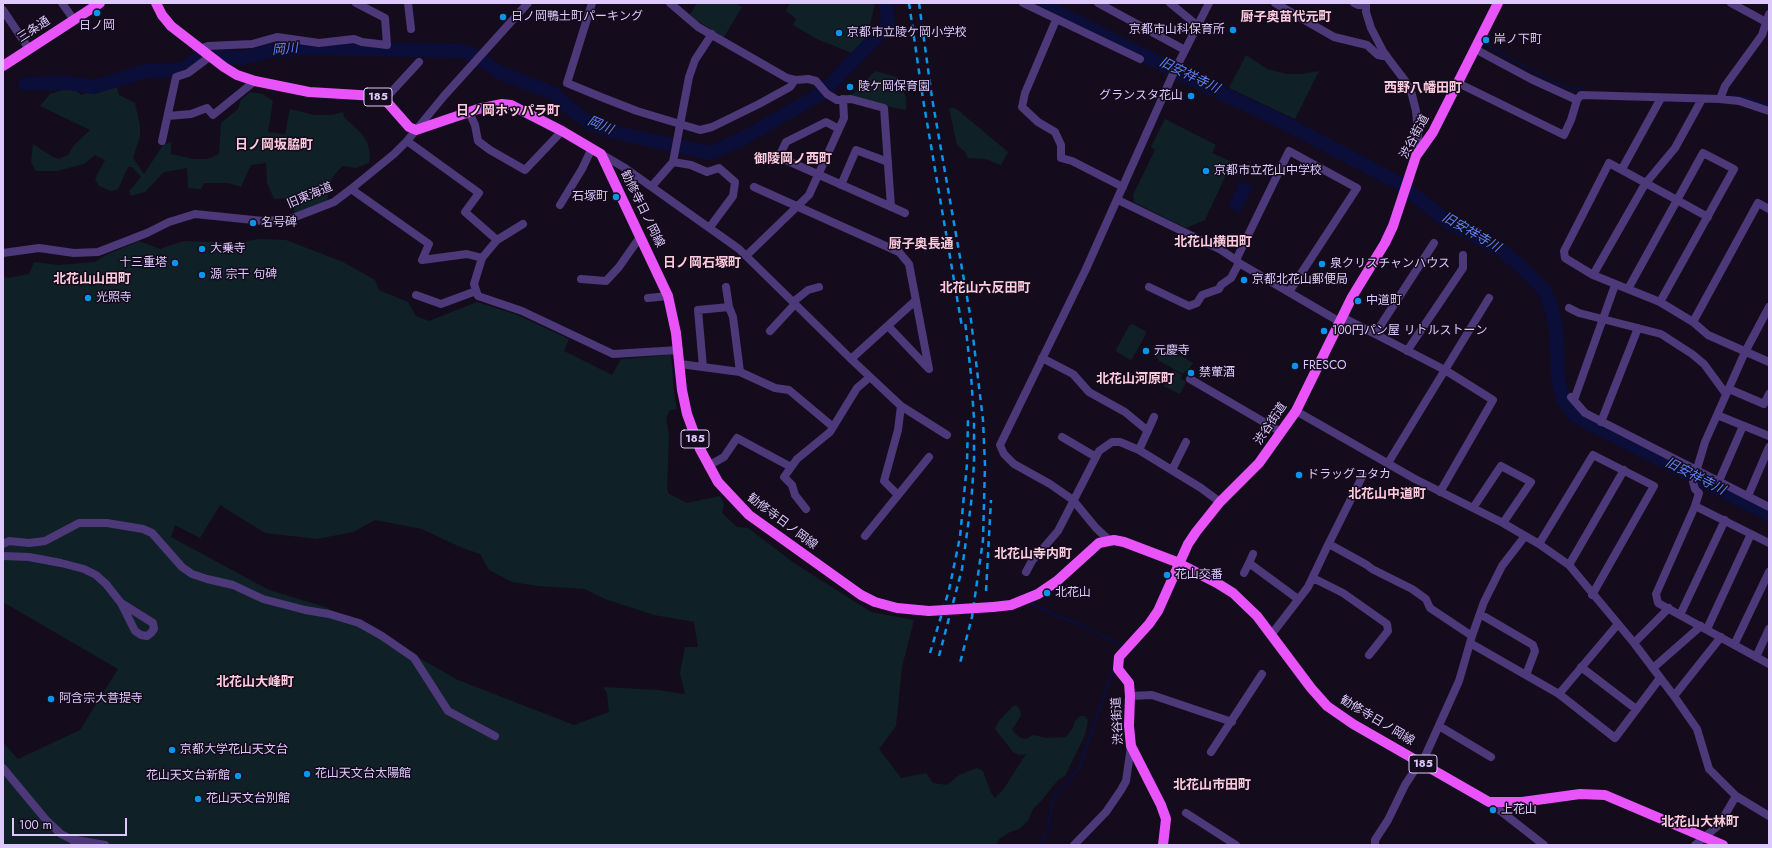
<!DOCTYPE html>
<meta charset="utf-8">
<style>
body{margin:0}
#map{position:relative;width:1772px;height:848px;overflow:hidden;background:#140c1d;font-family:Jost,sans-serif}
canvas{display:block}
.frame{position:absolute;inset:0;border:4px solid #dec9fd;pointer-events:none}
.scale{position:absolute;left:12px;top:818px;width:115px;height:18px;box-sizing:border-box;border:2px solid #dec9fd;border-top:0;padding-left:5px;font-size:12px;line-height:14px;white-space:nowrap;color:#dec9fd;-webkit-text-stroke:3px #140c1d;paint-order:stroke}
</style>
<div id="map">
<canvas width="1772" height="848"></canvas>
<div class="frame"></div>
<div class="scale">100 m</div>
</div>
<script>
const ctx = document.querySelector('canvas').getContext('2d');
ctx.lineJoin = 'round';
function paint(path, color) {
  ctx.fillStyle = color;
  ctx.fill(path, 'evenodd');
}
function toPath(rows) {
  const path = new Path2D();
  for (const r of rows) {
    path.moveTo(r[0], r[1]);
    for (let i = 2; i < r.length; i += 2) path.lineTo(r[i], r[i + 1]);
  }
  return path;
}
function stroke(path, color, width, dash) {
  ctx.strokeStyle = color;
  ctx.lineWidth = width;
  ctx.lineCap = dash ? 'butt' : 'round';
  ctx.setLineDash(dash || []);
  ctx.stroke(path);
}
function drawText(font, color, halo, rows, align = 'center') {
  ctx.font = font + ' Jost,"Noto Sans JP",sans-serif';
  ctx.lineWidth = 3;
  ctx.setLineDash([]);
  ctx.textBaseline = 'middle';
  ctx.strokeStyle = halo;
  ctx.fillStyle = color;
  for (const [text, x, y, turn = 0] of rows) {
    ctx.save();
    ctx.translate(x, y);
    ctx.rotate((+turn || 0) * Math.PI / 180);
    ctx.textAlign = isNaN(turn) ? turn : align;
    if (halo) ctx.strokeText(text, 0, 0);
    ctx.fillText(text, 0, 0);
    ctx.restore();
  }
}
const green = toPath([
 [697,3,735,3,742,7,724,37,689,16],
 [790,3,875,3,870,25,875,29,852,53,817,39,793,25,796,19,786,11],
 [1246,55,1267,69,1287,74,1302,74,1319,71,1295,119,1229,88],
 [875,71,899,78,906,98,906,110,870,103,853,97,853,94],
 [116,84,119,95,135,103,140,126,140,136,133,158,144,174,163,145,171,142,171,154,193,159,207,159,219,154,221,123,238,109,241,100,250,92,263,94,273,101,268,132,285,134,290,109,314,115,332,115,343,112,344,117,361,133,367,142,370,154,369,163,356,168,342,166,332,178,327,201,295,213,292,198,274,199,267,183,266,163,251,165,241,187,228,183,204,183,201,189,188,188,187,168,164,172,145,192,131,196,129,191,141,177,132,167,128,167,118,189,111,191,99,186,95,179,105,160,95,155,84,164,57,171,36,171,31,162,33,144,53,157,59,159,68,155,74,145,90,130,40,106,50,94,72,87,81,95],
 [949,108,954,108,959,111,1008,152,1001,165,985,159,968,158,965,152,957,145],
 [1165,119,1216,145,1212,153,1230,161,1231,164,1205,220,1186,228,1134,202,1133,195,1155,150,1151,147],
 [259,239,286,240,343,262,375,280,379,290,408,302,416,316,429,321,477,302,515,314,569,339,564,351,612,375,621,359,671,355,674,393,677,409,670,410,666,418,669,436,667,489,669,494,687,503,720,496,724,505,722,513,737,527,748,528,794,563,871,612,914,620,902,667,896,726,879,749,901,778,926,773,933,783,947,785,959,775,977,768,983,771,991,793,995,798,1003,790,1026,754,1020,755,1013,752,995,729,998,722,1012,707,1016,705,1020,710,1021,715,1012,730,1019,737,1026,739,1033,735,1046,738,1066,737,1073,728,1075,721,1080,716,1084,716,1088,720,1085,735,1065,776,1058,780,1041,801,1033,809,1028,821,1019,829,1010,832,999,839,996,845,3,845,3,743,18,759,80,730,118,669,3,602,3,276,8,278,29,274,34,262,59,265,95,262,106,255,139,241,160,249,184,241,237,243],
 [220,505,265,533,317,539,353,532,375,520,422,529,460,547,480,554,489,570,512,582,538,586,585,589,605,599,654,615,694,622,698,647,685,647,680,673,685,694,658,690,603,687,607,693,609,712,574,725,458,680,407,651,325,607,269,590,171,537,175,525,200,538],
 [1132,324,1145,331,1146,334,1132,359,1130,360,1117,352,1116,350,1129,326],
 [1159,344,1193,363,1187,372,1185,371,1183,374,1159,361,1154,353],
 [1173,370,1182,375,1180,378,1186,382,1180,394,1164,386]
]);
const water = toPath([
 [1240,181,1253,187,1240,213,1228,207]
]);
const stream = toPath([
 [1485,44,1553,82,1568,88,1582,89],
 [1732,96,1747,98,1769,106],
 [1028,601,1032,604,1086,628,1123,646,1122,647],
 [1040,845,1048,829,1053,799,1079,768,1114,667]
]);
const river = toPath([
 [1039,3,1185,76,1279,120,1399,183,1448,222,1500,249,1519,265,1545,291,1552,310,1556,330,1558,378,1563,399,1575,416,1769,514],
 [217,57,242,58,270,51,307,48,462,51,477,57,501,73,555,94,563,103,589,123,617,133,710,153,742,139,822,93,888,25,886,3],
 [25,84,68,83,94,87,146,71,177,70,186,68,198,58,205,56]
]);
const minor = toPath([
 [62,3,74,20],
 [408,3,411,29],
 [592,3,567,83,601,97,637,111,700,130,712,127,759,104,790,87,795,80],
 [670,3,698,27,787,78,795,80,808,79,816,81,827,94,837,100,851,99,884,108,891,207],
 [1023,3,1140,59],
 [1098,3,1185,50],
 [1170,3,1198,26],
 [1275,3,1334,37,1367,45,1378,55,1383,56,1386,55],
 [1354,3,1358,5,1366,5],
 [1366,3,1366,12,1371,28,1384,53,1406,82,1411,91,1416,111,1418,134,1417,155],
 [1731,3,1766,22],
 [3,10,29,49],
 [1056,20,1025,93,1022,107,1038,122,1055,132,1061,145,1061,158,1072,161,1123,187],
 [200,49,208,46,252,44,277,37,319,43,354,39,362,42,387,45,385,18,356,3],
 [1475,49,1531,79,1577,100],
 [1458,83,1564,135,1571,120,1577,100,1581,95,1720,99,1739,101,1769,111],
 [1720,99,1725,86,1762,35,1769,14],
 [384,100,419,62],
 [469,112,475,125,478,141,490,150,525,170,562,131],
 [168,116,191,114,207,108,213,115,255,81],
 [839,129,826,122,786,142,779,157,905,213],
 [162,141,176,77,188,73,208,58,212,58],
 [407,141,479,193,465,212,497,240],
 [601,154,625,168,739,249,851,359,901,406,947,435],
 [673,162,691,165,707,172,719,168,735,182,733,196,710,227],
 [1622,169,1661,98],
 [841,185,856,150,888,162],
 [652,186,673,162,689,77,695,60,712,34],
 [754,187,899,252,909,264,929,369,888,326],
 [351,189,429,244,422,260,467,254,482,258],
 [1118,200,1221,250,1236,260,1239,263,1340,322],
 [560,205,582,169,592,148],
 [1708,217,1609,163,1564,251,1565,258,1593,275,1660,302,1693,322,1708,335,1769,362],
 [523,224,497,240,482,258,474,284,478,296,522,311,613,354,679,350],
 [3,253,39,248,74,253,98,252,147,233,169,222,195,214,263,221,290,219,334,202,351,189,394,154,407,141,444,96,528,3],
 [746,256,809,195,844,118,843,99],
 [1236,260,1289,151,1357,188,1289,292],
 [1593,275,1645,184,1675,148,1702,99],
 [581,279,606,281,619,267,640,237],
 [726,287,729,307],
 [1149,287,1189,306,1197,303,1202,295,1219,289,1221,285,1231,278,1239,263],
 [1628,289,1703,153,1734,169,1660,302],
 [416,295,441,304,476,291],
 [648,298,668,296],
 [793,302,808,290,819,287],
 [1769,307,1745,352,1705,442,1693,482,1695,489,1699,493,1695,506,1656,594,1658,603,1769,664],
 [1569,308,1579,313,1661,334,1692,354,1704,364,1726,394],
 [1342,317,1445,370,1493,400,1440,492],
 [1693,322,1758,203,1769,209],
 [770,331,795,304],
 [1375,334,1434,243],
 [1407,351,1463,268,1463,255],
 [1042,358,1073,374,1089,392,1125,412,1148,431],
 [851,359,915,301],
 [680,364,740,372,775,388,789,390,832,426],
 [703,367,698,310,729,307,733,317,740,372],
 [1190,379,1281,432],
 [1729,389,1764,404,1769,394],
 [1571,397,1585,413,1769,507],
 [1574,400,1615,285],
 [1296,411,1415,479,1503,523,1539,544,1569,565,1634,643,1674,696,1697,729,1709,769,1736,796,1769,816],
 [1717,415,1769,436],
 [1601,422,1638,328],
 [1062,437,1096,457],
 [1139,450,1154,417],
 [1388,463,1489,298],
 [708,466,724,457,737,438,791,467],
 [1172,470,1186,442],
 [1719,481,1743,426],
 [898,495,884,481,898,430,901,406],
 [1748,496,1769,447],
 [1695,506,1769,543],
 [1473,508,1501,466,1531,482,1503,523],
 [806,509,795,495,792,485,784,477,797,459,830,432,857,388,870,377],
 [865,536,929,457],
 [1109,540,1096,528,1073,500,1050,484,1014,464,1004,454,1000,445,1086,269,1173,74,1209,3],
 [3,544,9,541,29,543,45,541,79,523,107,523,143,529,152,533,182,567,192,574,207,579,233,585,263,599,305,610,329,614,359,623,382,636,414,658,448,711,495,736],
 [1329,544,1367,565,1372,569,1412,589,1426,599,1430,608,1472,636],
 [1539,544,1593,455,1654,486,1592,595],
 [1253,554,1249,563,1298,599],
 [3,556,29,557,61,563,84,569,96,575,106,584,121,603,135,631,141,635,147,636,151,633,154,629,153,623,121,603],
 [1569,565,1624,470],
 [1026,572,1032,561,1058,531,1099,451,1112,442,1120,442,1139,450,1201,488,1220,502],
 [1244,573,1249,563],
 [1313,578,1343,593,1387,624,1388,631,1369,655],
 [1480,614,1533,645,1535,651,1526,675],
 [1680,615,1725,520],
 [1707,629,1751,534],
 [1271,635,1308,587,1327,547,1363,475],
 [1470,643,1559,694,1615,738,1660,678],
 [1634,643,1669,608],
 [1734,645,1769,572],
 [1756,657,1769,629],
 [1581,667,1636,709],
 [1653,668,1701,626],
 [1559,694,1618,624],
 [1130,696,1152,695,1232,722],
 [1674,696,1721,637],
 [1439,726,1491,757],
 [1211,752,1262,674],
 [1422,763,1459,681,1472,636,1484,602,1502,566,1525,536],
 [3,768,47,821,61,834,71,839,77,845],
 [1489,802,1544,845],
 [1186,813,1236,845],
 [71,839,105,845],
 [1074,845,1106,812,1121,790,1126,781,1131,746],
 [1375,845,1375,840,1388,820,1405,785,1420,762],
 [1695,845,1719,825,1736,796]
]);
const major = toPath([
 [156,3,162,15,171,26,224,67,237,75,255,81,309,92,376,96,387,102,409,127,416,130,478,109,502,104,511,105,562,131,601,154,668,296,676,333,682,390,687,414,700,449,718,482,749,515,861,595,875,602,897,608,929,611],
 [3,66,100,3],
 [993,607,1011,605,1038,594,1057,581,1099,543,1114,540,1124,542,1174,561,1217,583,1233,593,1257,616,1311,688,1327,706,1353,724,1489,802,1522,802,1580,794,1605,795,1723,845],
 [1163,845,1166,819,1161,805,1131,746,1129,726,1130,696,1129,683,1118,669,1119,657,1149,624,1158,611,1188,544,1196,532,1220,502,1259,463,1296,411,1352,297,1385,243,1393,226,1416,156,1433,132,1498,3]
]);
const rail = toPath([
 [909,3,923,99,962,327],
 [919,3,932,98,971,320,983,420,985,465,983,540,972,617,960,663],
 [986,591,991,500],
 [930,653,949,590,960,537,967,464,968,419],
 [939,656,962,569,971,504,974,464,974,419,971,375,965,321]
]);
const majorBridge = toPath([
 [929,611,993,607]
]);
const markers = [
 [97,13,4,"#0895eb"],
 [503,17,4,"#0895eb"],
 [1233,30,4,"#0895eb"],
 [839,33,4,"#0895eb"],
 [1486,40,4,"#0895eb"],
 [850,87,4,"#0895eb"],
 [1191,96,4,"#0895eb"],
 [1206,171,4,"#0895eb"],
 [616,197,4,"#0895eb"],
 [253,223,4,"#0895eb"],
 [202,249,4,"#0895eb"],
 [175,263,4,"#0895eb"],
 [1322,264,4,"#0895eb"],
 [202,275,4,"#0895eb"],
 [1244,280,4,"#0895eb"],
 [88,298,4,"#0895eb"],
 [1358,301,4,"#0895eb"],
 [1324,331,4,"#0895eb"],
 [1146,351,4,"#0895eb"],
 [1295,366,4,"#0895eb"],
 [1191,373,4,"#0895eb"],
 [1299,475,4,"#0895eb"],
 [1167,575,4,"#0895eb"],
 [1047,593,4,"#0895eb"],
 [51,699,4,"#0895eb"],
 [172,750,4,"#0895eb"],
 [307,774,4,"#0895eb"],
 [238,776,4,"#0895eb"],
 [198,799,4,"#0895eb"],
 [1493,810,4,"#0895eb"]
];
const shields = [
 [378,97,28],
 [695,439,28],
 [1423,764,28]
];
const shieldNames = [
 ["185",378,97],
 ["185",695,439],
 ["185",1423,764]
];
const poiNames = [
 ["日ノ岡鴨土町パーキング",511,17],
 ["日ノ岡",97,26,"center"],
 ["京都市山科保育所",1225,30,"right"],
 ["京都市立陵ケ岡小学校",847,33],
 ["岸ノ下町",1494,40],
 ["陵ケ岡保育園",858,87],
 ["グランスタ花山",1183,96,"right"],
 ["京都市立花山中学校",1214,171],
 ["石塚町",608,197,"right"],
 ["名号碑",261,223],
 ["大乗寺",210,249],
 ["十三重塔",167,263,"right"],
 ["泉クリスチャンハウス",1330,264],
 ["源 宗干 句碑",210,275],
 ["京都北花山郵便局",1252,280],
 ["光照寺",96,298],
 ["中道町",1366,301],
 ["100円パン屋 リトルストーン",1332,331],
 ["元慶寺",1154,351],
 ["FRESCO",1303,366],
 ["禁葷酒",1199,373],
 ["ドラッグユタカ",1307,475],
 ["花山交番",1175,575],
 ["北花山",1055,593],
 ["阿含宗大菩提寺",59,699],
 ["京都大学花山天文台",180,750],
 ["花山天文台太陽館",315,774],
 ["花山天文台新館",230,776,"right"],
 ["花山天文台別館",206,799],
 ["上花山",1501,810]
];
const streetNames = [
 ["三条通",34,30,-33],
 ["渋谷街道",1415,137,-62],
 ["旧東海道",310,196,-23],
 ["勧修寺日ノ岡線",642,209,64],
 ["渋谷街道",1271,424,-56],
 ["勧修寺日ノ岡線",782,522,37],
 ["渋谷街道",1118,721,-93],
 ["勧修寺日ノ岡線",1377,721,31]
];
const neighbourhoodNames = [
 ["厨子奥苗代元町",1286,18],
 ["西野八幡田町",1423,89],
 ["日ノ岡ホッパラ町",508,112],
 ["日ノ岡坂脇町",274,146],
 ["御陵岡ノ西町",793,160],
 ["北花山横田町",1213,243],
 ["厨子奥長通",921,245],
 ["日ノ岡石塚町",702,264],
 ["北花山山田町",92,280],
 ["北花山六反田町",985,289],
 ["北花山河原町",1135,380],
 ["北花山中道町",1387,495],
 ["北花山寺内町",1033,555],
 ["北花山大峰町",255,683],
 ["北花山市田町",1212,786],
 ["北花山大林町",1700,823]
];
const waterNames = [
 ["岡川",285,50,-5],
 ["旧安祥寺川",1189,76,26],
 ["岡川",600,126,23],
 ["旧安祥寺川",1471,233,30],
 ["旧安祥寺川",1695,477,27]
];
paint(green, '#0f2126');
paint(water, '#0a0e38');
stroke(stream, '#0a0e38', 2.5);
stroke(river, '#0a0e38', 14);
stroke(minor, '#4d387a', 8);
stroke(major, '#e954fa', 10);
stroke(rail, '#0895eb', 2.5, [6, 5]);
stroke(majorBridge, '#e954fa', 10);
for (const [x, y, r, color] of markers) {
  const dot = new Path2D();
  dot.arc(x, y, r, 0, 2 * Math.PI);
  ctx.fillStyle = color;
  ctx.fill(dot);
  stroke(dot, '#140c1d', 1.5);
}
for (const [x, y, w] of shields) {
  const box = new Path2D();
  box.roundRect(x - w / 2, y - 9, w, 18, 3);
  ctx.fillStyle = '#140c1d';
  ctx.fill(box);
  stroke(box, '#dec9fd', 1);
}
drawText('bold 11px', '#dec9fd', null, shieldNames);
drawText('12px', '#dec9fd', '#140c1d', poiNames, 'left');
drawText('12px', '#dec9fd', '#140c1d', streetNames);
drawText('bold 13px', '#fdcbdd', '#140c1d', neighbourhoodNames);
drawText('italic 13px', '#5b84fa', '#140c1d', waterNames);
</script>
